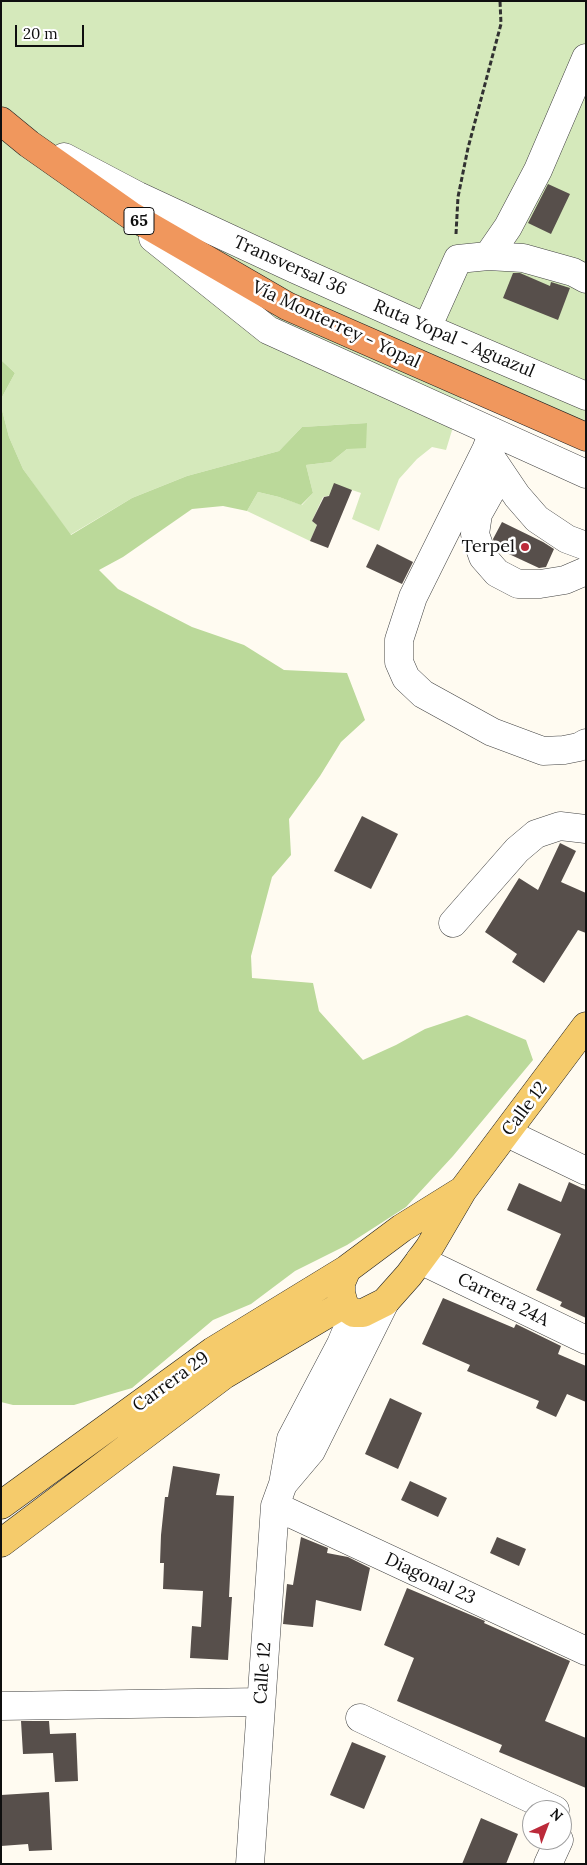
<!DOCTYPE html>
<meta charset="utf-8">
<style>
body{margin:0}
#map{position:relative;width:587px;height:1865px;overflow:hidden;background:#fffbf1;font-family:Lora,serif}
canvas{display:block}
.frame{position:absolute;inset:0;border:2px solid #0f0f0f;pointer-events:none}
.north{position:absolute;left:522px;top:1800px;width:50px;height:50px;box-sizing:border-box;background:#fff;border:1px solid #9f9f9f;border-radius:50%;rotate:43deg;font-size:14px;font-weight:700;line-height:20px;text-align:center;color:#0f0f0f}
.north::after{content:'';display:block;margin:auto;width:18px;height:22px;background:#bc2a3a;clip-path:polygon(50% 0,100% 100%,50% 72%,0 100%)}
.scale{position:absolute;left:15px;top:25px;width:69px;height:22px;box-sizing:border-box;border:2px solid #0f0f0f;border-top:0;padding-left:6px;font-size:15px;line-height:18px;white-space:nowrap;color:#0f0f0f;-webkit-text-stroke:4px #fff;paint-order:stroke}
</style>
<div id="map">
<canvas width="587" height="1865"></canvas>
<div class="frame"></div>
<div class="north">N</div>
<div class="scale">20 m</div>
</div>
<script>
const ctx = document.querySelector('canvas').getContext('2d');
ctx.lineJoin = 'round';
function paint(path, color) {
  ctx.fillStyle = color;
  ctx.fill(path, 'evenodd');
}
function toPath(rows) {
  const path = new Path2D();
  for (const r of rows) {
    path.moveTo(r[0], r[1]);
    for (let i = 2; i < r.length; i += 2) path.lineTo(r[i], r[i + 1]);
  }
  return path;
}
function stroke(path, color, width, dash) {
  ctx.strokeStyle = color;
  ctx.lineWidth = width;
  ctx.lineCap = dash ? 'butt' : 'round';
  ctx.setLineDash(dash || []);
  ctx.stroke(path);
}
function drawText(font, color, halo, rows, align = 'center') {
  ctx.font = font + ' Lora,serif';
  ctx.lineWidth = 5;
  ctx.setLineDash([]);
  ctx.textBaseline = 'middle';
  ctx.strokeStyle = halo;
  ctx.fillStyle = color;
  for (const [text, x, y, turn = 0] of rows) {
    ctx.save();
    ctx.translate(x, y);
    ctx.rotate((+turn || 0) * Math.PI / 180);
    ctx.textAlign = isNaN(turn) ? turn : align;
    if (halo) ctx.strokeText(text, 0, 0);
    ctx.fillText(text, 0, 0);
    ctx.restore();
  }
}
const green = toPath([
 [1,1,586,1,586,440,465,388,446,450,432,447,417,459,399,479,379,531,352,519,361,493,352,490,323,497,312,521,317,525,310,541,247,511,258,492,279,497,302,505,313,493,306,465,331,462,347,449,367,423,302,427,279,451,187,476,132,498,70,535,23,469,9,437,1,406,1,399,15,373,1,360]
]);
const forest = toPath([
 [1,360,15,373,1,399],
 [1,406,9,437,23,469,71,535,132,498,187,476,279,451,302,427,367,423,366,448,347,449,331,462,306,465,313,493,301,505,279,497,258,492,247,511,223,506,192,509,123,557,99,570,118,589,192,627,244,645,284,670,347,673,365,720,341,742,320,776,289,819,291,855,272,877,251,956,252,978,313,983,319,1011,363,1060,396,1045,425,1029,467,1015,526,1040,533,1060,453,1156,406,1207,347,1245,295,1271,251,1304,213,1320,132,1388,74,1405,13,1405,1,1402]
]);
const building = toPath([
 [548,184,570,194,551,234,528,223],
 [513,273,520,273,550,286,551,282,570,288,558,320,503,298],
 [334,483,352,490,328,548,310,541,317,525,312,521,324,497,329,496],
 [502,522,543,542,554,549,546,567,539,568,496,548,493,539],
 [377,544,413,562,402,584,366,567],
 [362,816,398,834,371,889,334,871],
 [560,843,576,851,561,882,586,893,586,933,578,930,544,983,512,962,517,954,485,932,519,878,538,890],
 [569,1182,586,1190,586,1318,560,1306,562,1302,536,1290,561,1234,507,1210,519,1183,561,1202],
 [443,1298,514,1328,516,1324,561,1346,558,1354,586,1366,586,1402,567,1394,556,1417,536,1408,539,1401,467,1371,470,1365,422,1344],
 [390,1398,422,1413,398,1469,365,1454],
 [173,1466,220,1474,216,1495,234,1496,229,1597,232,1597,228,1660,190,1658,192,1626,201,1627,203,1591,163,1589,164,1563,160,1563,161,1535,165,1497,168,1497],
 [410,1481,447,1498,438,1517,401,1500],
 [301,1537,328,1548,327,1553,348,1557,370,1568,361,1611,316,1600,313,1627,283,1624,287,1584,293,1585],
 [497,1537,526,1549,519,1566,490,1553],
 [407,1588,485,1621,484,1623,570,1661,545,1721,586,1738,586,1788,499,1752,502,1745,397,1701,414,1658,384,1645],
 [21,1721,49,1721,50,1734,76,1733,78,1781,55,1782,53,1753,23,1754],
 [352,1742,386,1756,364,1809,330,1795],
 [49,1792,52,1850,29,1851,28,1844,1,1846,1,1795],
 [481,1818,518,1834,506,1864,462,1864]
]);
const path = toPath([
 [456,234,458,197,468,148,501,24,500,1]
]);
const minor = toPath([
 [64,157,138,196,295,269,427,328,586,396],
 [153,238,268,330,586,474],
 [488,256,523,258,573,272,586,279],
 [427,328,458,259,488,256,508,227,538,170,586,58],
 [493,432,486,450,413,597,399,640,399,662,406,678,423,694,492,732,543,751,564,750,579,747,586,743],
 [492,459,517,496,537,519,567,539,586,546],
 [501,473,478,514,475,534,483,557,497,573,518,584,540,584,565,580,586,571],
 [453,923,517,850,536,834,560,826,586,829],
 [507,1133,586,1171],
 [420,1260,586,1340],
 [284,1483,311,1451,385,1302],
 [275,1506,586,1651],
 [1,1706,261,1702],
 [360,1718,555,1810],
 [250,1864,275,1506,283,1484,291,1439,341,1344,354,1313],
 [548,1864,559,1840]
]);
const major = toPath([
 [347,1269,341,1283,341,1293,344,1304,348,1309,354,1313,363,1313,385,1302,409,1275,429,1248,463,1190,586,1026],
 [1,1505,213,1351,347,1269,402,1228,463,1190],
 [1,1543,224,1375,344,1304]
]);
const highway = toPath([
 [1,121,29,144,130,215,287,306,586,437]
]);
const markers = [
 [525,547,5,"#bc2a3a"]
];
const shields = [
 [139,221,30]
];
const shieldNames = [
 ["65",139,221]
];
const streetNames = [
 ["Transversal 36",290,266,24],
 ["Vía Monterrey - Yopal",336,325,25],
 ["Ruta Yopal - Aguazul",454,339,23],
 ["Calle 12",525,1109,-53],
 ["Carrera 24A",503,1300,26],
 ["Carrera 29",171,1382,-36],
 ["Diagonal 23",430,1579,25],
 ["Calle 12",263,1673,-86]
];
const poiNames = [
 ["Terpel",515,547]
];
paint(green, '#d5e9bb');
paint(forest, '#bbd99a');
paint(building, '#574f4b');
stroke(minor, '#424242', 29);
stroke(major, '#202020', 29);
stroke(highway, '#202020', 29);
stroke(path, '#313131', 3, [5, 2.5]);
stroke(minor, '#fff', 28);
stroke(major, '#f5cb6b', 28);
stroke(highway, '#f0975d', 28);
for (const [x, y, r, color] of markers) {
  const dot = new Path2D();
  dot.arc(x, y, r, 0, 2 * Math.PI);
  ctx.fillStyle = color;
  ctx.fill(dot);
  stroke(dot, '#fff', 2);
}
for (const [x, y, w] of shields) {
  const box = new Path2D();
  box.roundRect(x - w / 2, y - 13.5, w, 27, 4);
  ctx.fillStyle = '#fff';
  ctx.fill(box);
  stroke(box, '#0f0f0f', 1);
}
drawText('bold 16px', '#0f0f0f', null, shieldNames);
drawText('18px', '#0f0f0f', '#fff', streetNames);
drawText('18px', '#0f0f0f', '#fff', poiNames, 'right');
</script>
